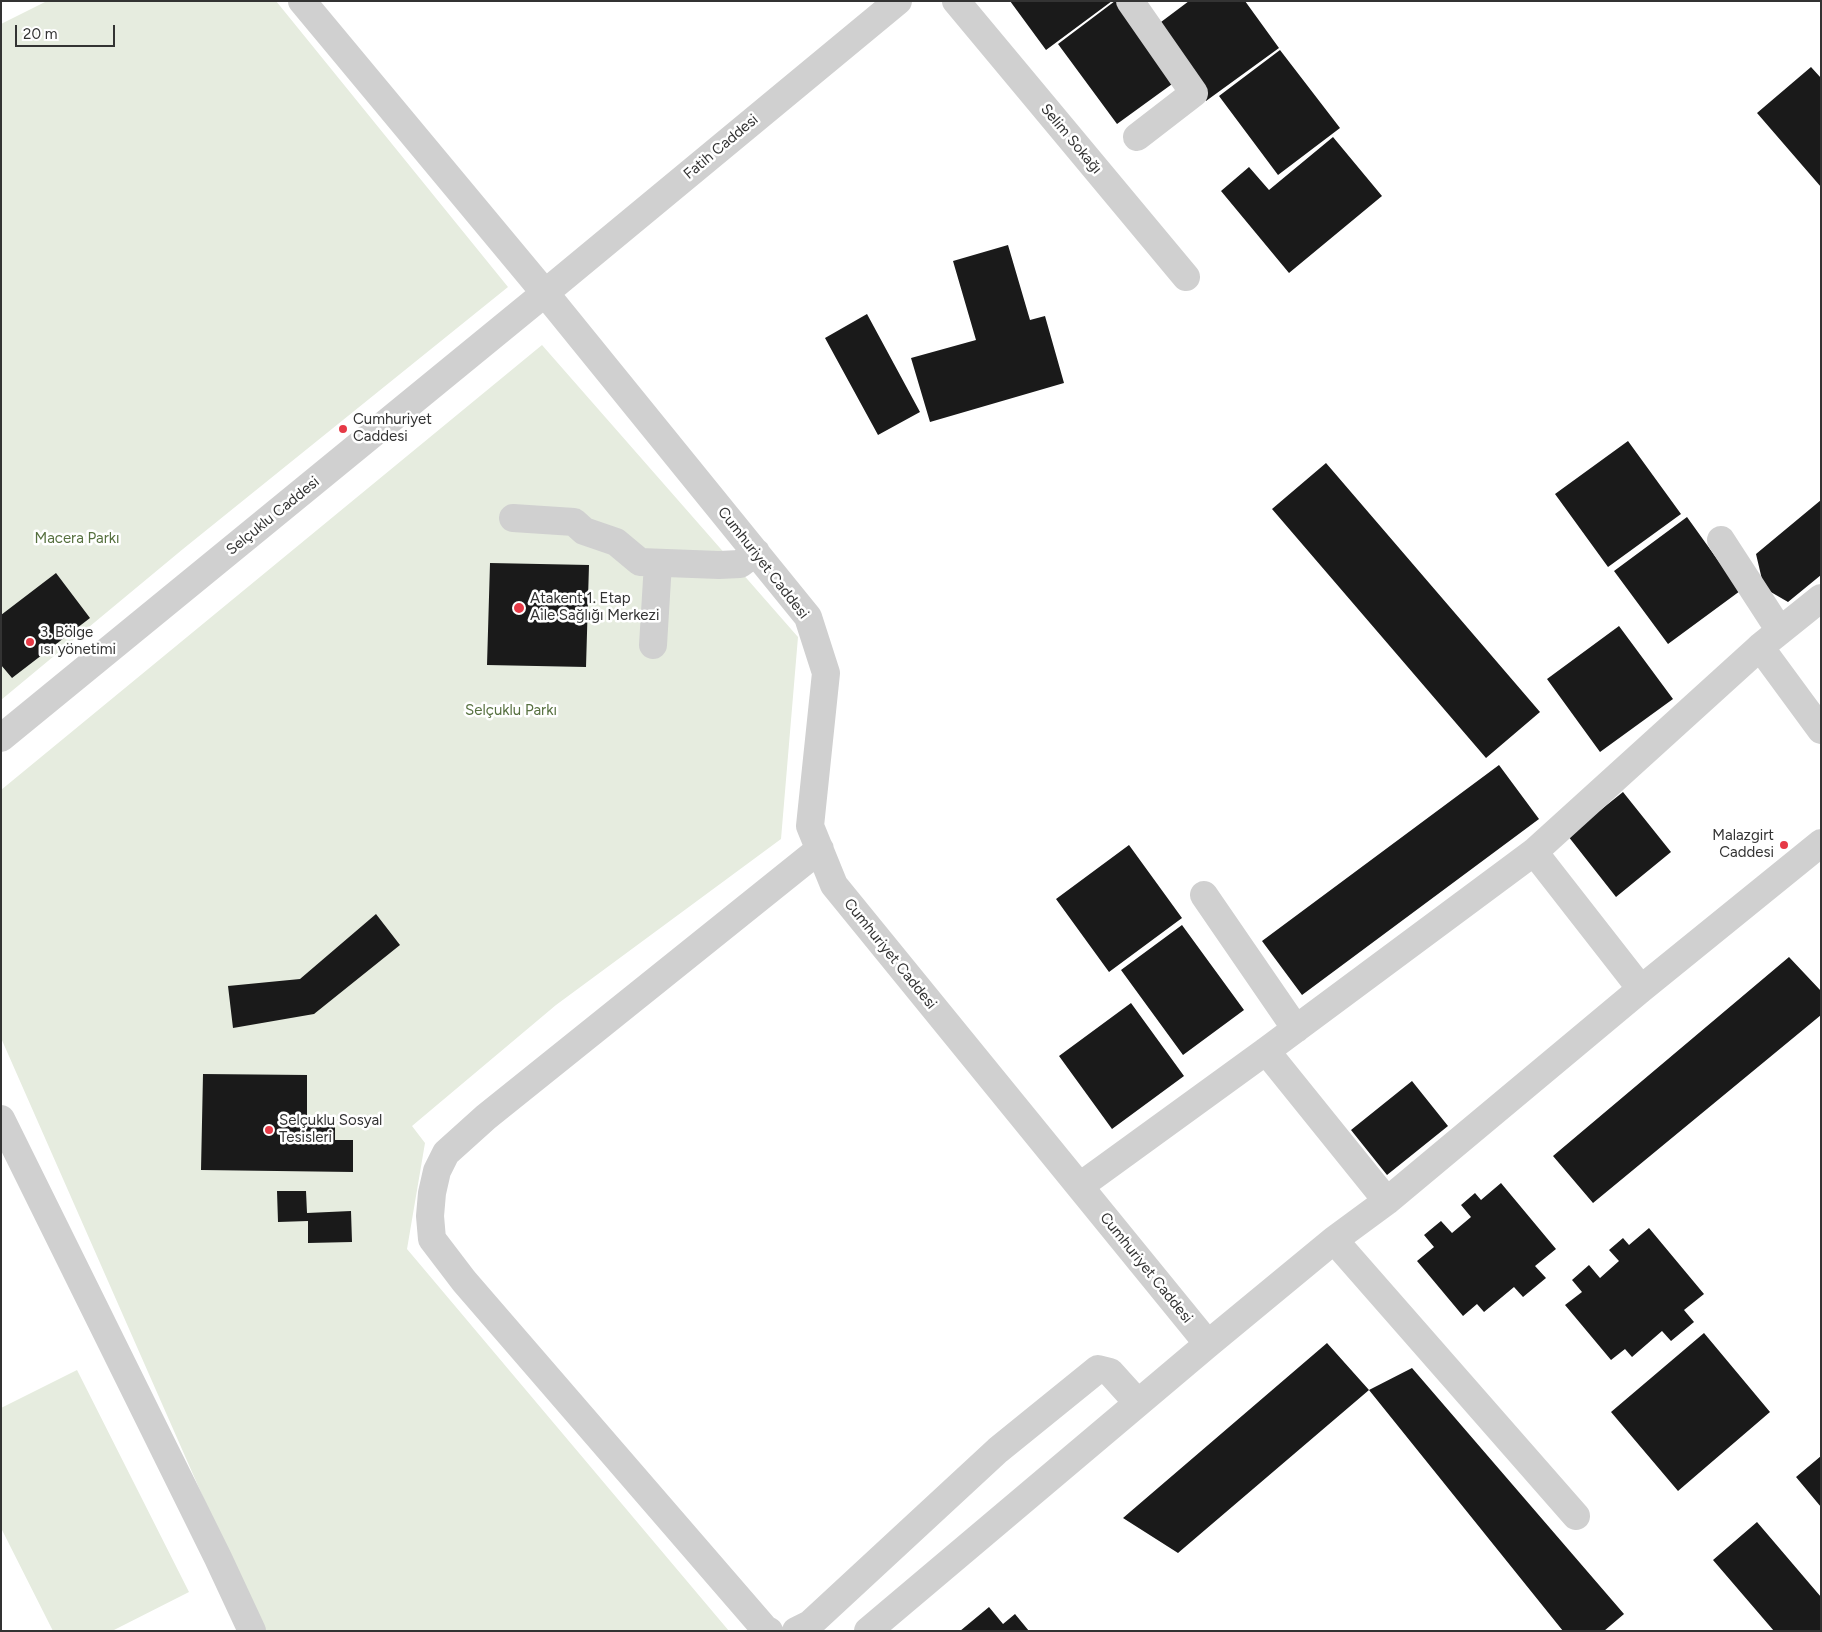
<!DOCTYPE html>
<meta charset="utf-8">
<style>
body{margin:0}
#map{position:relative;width:1822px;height:1632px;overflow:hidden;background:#fff;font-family:Figtree,sans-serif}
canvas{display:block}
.frame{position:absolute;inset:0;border:2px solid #333;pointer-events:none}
.scale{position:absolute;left:15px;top:25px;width:100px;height:22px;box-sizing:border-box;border:2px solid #333;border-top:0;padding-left:6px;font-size:15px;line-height:18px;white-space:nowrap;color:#333;-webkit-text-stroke:4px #fff;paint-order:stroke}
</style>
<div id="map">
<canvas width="1822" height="1632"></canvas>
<div class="frame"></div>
<div class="scale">20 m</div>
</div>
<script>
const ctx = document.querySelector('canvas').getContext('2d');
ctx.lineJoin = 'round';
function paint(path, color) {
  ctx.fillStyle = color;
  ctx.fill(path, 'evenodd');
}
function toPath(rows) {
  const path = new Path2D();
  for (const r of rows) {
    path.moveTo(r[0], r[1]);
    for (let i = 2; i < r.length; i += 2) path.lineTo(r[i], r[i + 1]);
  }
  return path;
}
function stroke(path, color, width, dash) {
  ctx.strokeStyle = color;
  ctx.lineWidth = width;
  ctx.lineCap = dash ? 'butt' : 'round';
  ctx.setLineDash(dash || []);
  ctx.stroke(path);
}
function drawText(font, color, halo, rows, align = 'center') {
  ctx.font = font + ' Figtree,sans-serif';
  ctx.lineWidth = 5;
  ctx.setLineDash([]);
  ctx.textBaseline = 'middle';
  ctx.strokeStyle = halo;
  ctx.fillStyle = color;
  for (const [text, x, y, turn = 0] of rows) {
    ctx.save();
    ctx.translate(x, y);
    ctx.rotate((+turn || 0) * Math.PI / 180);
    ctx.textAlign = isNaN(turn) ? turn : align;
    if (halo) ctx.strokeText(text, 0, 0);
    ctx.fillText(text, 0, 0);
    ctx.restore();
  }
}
const green = toPath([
 [47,1,276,1,508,287,183,549,1,700,1,24],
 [542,345,798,637,781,839,556,1005,412,1126,425,1143,407,1249,729,1631,262,1631,1,1038,1,790],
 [77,1370,189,1592,112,1631,53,1631,1,1528,1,1408]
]);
const building = toPath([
 [1010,1,1112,1,1046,50],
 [1115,1,1122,1,1179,79,1117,124,1058,44],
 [1189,1,1245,1,1279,48,1206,101,1153,28],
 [1280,50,1340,128,1278,175,1219,96],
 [1811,67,1821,78,1821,187,1757,113],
 [1333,137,1382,196,1289,273,1221,191,1249,167,1269,190],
 [1008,245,1030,320,1045,316,1064,383,930,422,911,358,976,340,953,261],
 [867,314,920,412,878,435,825,338],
 [1628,441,1681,514,1608,567,1555,494],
 [1326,463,1540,712,1486,758,1272,509],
 [1821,500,1821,575,1788,602,1764,588,1756,554],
 [1687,517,1740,591,1668,644,1614,571],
 [490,563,589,565,586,667,487,665],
 [56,573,90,618,12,678,1,665,1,615],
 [1619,626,1673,699,1600,752,1547,679],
 [1499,765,1539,819,1302,995,1262,941],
 [1623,792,1671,852,1616,897,1568,836],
 [1129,845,1182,918,1109,972,1056,899],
 [376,914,400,945,314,1014,233,1028,228,986,300,979],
 [1182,925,1244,1010,1183,1055,1121,970],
 [1789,957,1821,991,1821,1015,1593,1203,1553,1156],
 [1131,1003,1184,1076,1112,1129,1059,1056],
 [203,1074,307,1075,307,1120,335,1121,335,1140,353,1140,353,1172,201,1170],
 [1412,1081,1448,1126,1387,1175,1351,1130],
 [1501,1183,1556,1249,1535,1266,1546,1278,1523,1297,1514,1287,1484,1312,1477,1304,1463,1316,1417,1261,1434,1247,1424,1235,1441,1221,1452,1233,1471,1217,1461,1205,1475,1193,1481,1200],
 [277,1191,306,1191,307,1213,351,1211,352,1242,308,1243,308,1221,278,1222],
 [1649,1228,1704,1294,1684,1310,1694,1322,1671,1341,1662,1331,1632,1357,1625,1349,1611,1360,1565,1305,1582,1292,1572,1280,1589,1265,1600,1278,1619,1261,1609,1250,1623,1238,1629,1245],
 [1704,1333,1770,1412,1678,1491,1611,1412],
 [1327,1343,1369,1390,1178,1553,1123,1518],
 [1412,1368,1624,1614,1604,1631,1563,1631,1369,1390],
 [1821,1456,1821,1507,1796,1477],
 [1757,1522,1821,1597,1821,1631,1774,1631,1713,1560],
 [989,1607,1003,1624,1015,1614,1029,1631,960,1631]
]);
const minor = toPath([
 [302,1,545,293,808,617,826,673,810,826,834,885,1208,1344],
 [956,1,1186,277],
 [1130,1,1194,93,1137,137],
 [513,518,574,522,584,531,616,542,640,562,719,565,740,564,756,552],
 [1721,540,1780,631],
 [653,645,658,563],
 [1760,647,1821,730],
 [1,738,545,293,898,1],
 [1534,852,1641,989],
 [1204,895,1296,1029],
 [1266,1051,1387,1201],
 [1,1119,218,1558,252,1631],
 [1080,1186,1266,1051,1534,852,1760,647,1821,598],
 [1334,1240,1576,1516],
 [769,1631,765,1629,464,1281,432,1239,430,1216,432,1193,437,1171,446,1153,486,1117,820,849],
 [796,1631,810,1624,998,1450,1098,1369,1110,1372,1138,1403],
 [868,1631,1208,1344,1334,1240,1387,1201,1641,989,1821,843]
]);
const markers = [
 [343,429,5,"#e63946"],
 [519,608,6,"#e63946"],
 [30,642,5,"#e63946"],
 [1784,845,5,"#e63946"],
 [269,1130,5,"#e63946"]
];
const streetNames = [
 ["Selim Sokağı",1071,139,50],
 ["Fatih Caddesi",721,147,-40],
 ["Selçuklu Caddesi",273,516,-39],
 ["Cumhuriyet Caddesi",763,563,52],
 ["Cumhuriyet Caddesi",890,954,51],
 ["Cumhuriyet Caddesi",1146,1268,51]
];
const poiNames = [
 ["Cumhuriyet",353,420],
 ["Caddesi",353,437],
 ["Atakent 1. Etap",530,599],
 ["Aile Sağlığı Merkezi",530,616],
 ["3. Bölge",40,633],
 ["ısı yönetimi",40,650],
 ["Malazgirt",1774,836,"right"],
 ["Caddesi",1774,853,"right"],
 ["Selçuklu Sosyal",279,1121],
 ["Tesisleri",279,1138]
];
const parkNames = [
 ["Macera Parkı",77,539],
 ["Selçuklu Parkı",511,711]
];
paint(green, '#e6ecdf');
paint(building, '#1a1a1a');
stroke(minor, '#d0d0d0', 28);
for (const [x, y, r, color] of markers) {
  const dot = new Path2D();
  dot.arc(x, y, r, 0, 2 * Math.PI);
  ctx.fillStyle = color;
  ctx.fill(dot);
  stroke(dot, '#fff', 2);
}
drawText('15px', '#333', '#fff', streetNames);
drawText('15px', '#333', '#fff', poiNames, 'left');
drawText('15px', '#56703f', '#fff', parkNames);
</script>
